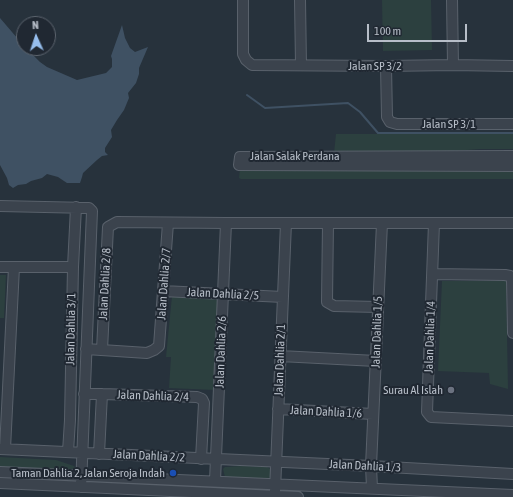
<!DOCTYPE html>
<style>
body{margin:0}
#map{position:relative;width:513px;height:497px;overflow:hidden;background:#27323c;font-family:"Asap Condensed",sans-serif}
canvas{display:block}
.north{position:absolute;left:16px;top:16px;width:40px;height:40px;box-sizing:border-box;background:#202832;border:1px solid #5c646e;border-radius:50%;rotate:357deg;font-size:11px;font-weight:700;line-height:16px;text-align:center;color:#b7bec8}
.north::after{content:'';display:block;margin:auto;width:14px;height:18px;background:#96beed;clip-path:polygon(50% 0,100% 100%,50% 72%,0 100%)}
.scale{position:absolute;left:367px;top:24px;width:100px;height:18px;box-sizing:border-box;border:2px solid #b7bec8;border-top:0;padding-left:5px;font-size:12px;line-height:14px;white-space:nowrap;color:#b7bec8;-webkit-text-stroke:3px #202832;paint-order:stroke}
</style>
<div id="map">
<canvas width="513" height="497"></canvas>
<div class="north">N</div>
<div class="scale">100 m</div>
</div>
<script>
const ctx = document.querySelector('canvas').getContext('2d');
ctx.lineJoin = 'round';
function paint(path, color) {
  ctx.fillStyle = color;
  ctx.fill(path, 'evenodd');
}
function toPath(rows) {
  const path = new Path2D();
  for (const r of rows) {
    path.moveTo(r[0], r[1]);
    for (let i = 2; i < r.length; i += 2) path.lineTo(r[i], r[i + 1]);
  }
  return path;
}
function stroke(path, color, width, dash) {
  ctx.strokeStyle = color;
  ctx.lineWidth = width;
  ctx.lineCap = dash ? 'butt' : 'round';
  ctx.setLineDash(dash || []);
  ctx.stroke(path);
}
function drawText(font, color, halo, rows, align = 'center') {
  ctx.font = font + ' "Asap Condensed",sans-serif';
  ctx.lineWidth = 4;
  ctx.setLineDash([]);
  ctx.textBaseline = 'middle';
  ctx.strokeStyle = halo;
  ctx.fillStyle = color;
  for (const [text, x, y, turn = 0] of rows) {
    ctx.save();
    ctx.translate(x, y);
    ctx.rotate((+turn || 0) * Math.PI / 180);
    ctx.textAlign = isNaN(turn) ? turn : align;
    if (halo) ctx.strokeText(text, 0, 0);
    ctx.fillText(text, 0, 0);
    ctx.restore();
  }
}
const green = toPath([
 [382,0,431,0,432,50,383,51],
 [336,134,513,134,513,149,480,149,440,152,334,153],
 [240,169,513,170,513,179,241,179,239,178],
 [0,275,6,275,4,318,0,318],
 [442,281,506,281,508,389,490,384,489,373,438,371],
 [172,296,220,298,215,390,169,388,171,357,166,357],
 [0,457,56,460,74,466,76,469,75,471,0,469],
 [242,466,267,467,272,470,271,474,270,477,266,480,225,477,223,469,225,467]
]);
const water = toPath([
 [0,18,24,46,24,48,26,48,40,62,47,67,77,80,106,73,112,67,112,59,111,56,122,25,125,38,130,48,135,52,148,47,139,68,139,74,136,83,128,93,129,98,124,110,117,120,111,130,112,137,105,148,105,152,108,155,102,156,97,160,83,173,82,177,80,183,67,183,58,177,47,174,42,178,31,181,26,184,18,185,13,188,9,185,7,178,0,165]
]);
const stream = toPath([
 [247,95,265,108,348,103,360,112,378,133,513,133]
]);
const minor = toPath([
 [243,0,243,54,246,60,252,65,386,66,453,65,513,66],
 [300,0,301,65],
 [452,0,453,65],
 [386,66,387,117,390,122,397,124,513,124],
 [513,156,240,157,239,165,513,166],
 [0,206,89,208,92,211,81,487],
 [328,223,327,302,334,306,378,307],
 [434,223,427,412,431,417,513,421],
 [0,267,73,267],
 [433,274,505,275,510,276,512,280,513,333],
 [163,291,283,297],
 [86,349,147,353,154,350,159,346,168,223],
 [102,350,108,227,117,222,226,223,513,223],
 [280,356,376,361],
 [84,394,102,394,197,397,202,399,204,403,201,459],
 [278,409,373,414],
 [0,449,371,466,513,474],
 [5,449,14,267],
 [68,452,70,420,73,267,76,207],
 [99,454,102,394],
 [0,472,513,495],
 [215,481,226,223],
 [0,483,298,497],
 [372,488,371,466,382,223],
 [275,491,286,223]
]);
const markers = [
 [451,390,4,"#6b7280"],
 [173,473,4,"#1a4fb4"]
];
const streetNames = [
 ["Jalan SP 3/2",375,66],
 ["Jalan SP 3/1",449,124],
 ["Jalan Salak Perdana",295,156],
 ["Jalan Dahlia 2/8",105,284,-87],
 ["Jalan Dahlia 2/7",164,284,-86],
 ["Jalan Dahlia 2/5",223,294,3],
 ["Jalan Dahlia 3/1",71,329,-89],
 ["Jalan Dahlia 1/5",377,332,-88],
 ["Jalan Dahlia 1/4",430,337,-88],
 ["Jalan Dahlia 2/6",221,352,-88],
 ["Jalan Dahlia 2/1",280,360,-88],
 ["Jalan Dahlia 2/4",153,396,2],
 ["Jalan Dahlia 1/6",326,412,3],
 ["Jalan Dahlia 2/2",149,456,3],
 ["Jalan Dahlia 1/3",365,466,3]
];
const poiNames = [
 ["Surau Al Islah",443,390],
 ["Taman Dahlia 2, Jalan Seroja Indah",165,473]
];
paint(green, '#2c403f');
paint(water, '#3f5163');
stroke(stream, '#3f5163', 2);
stroke(minor, '#59616b', 12);
stroke(minor, '#3b434d', 10);
for (const [x, y, r, color] of markers) {
  const dot = new Path2D();
  dot.arc(x, y, r, 0, 2 * Math.PI);
  ctx.fillStyle = color;
  ctx.fill(dot);
  stroke(dot, '#202832', 1.5);
}
drawText('12px', '#b7bec8', '#202832', streetNames);
drawText('12px', '#b7bec8', '#202832', poiNames, 'right');
</script>
